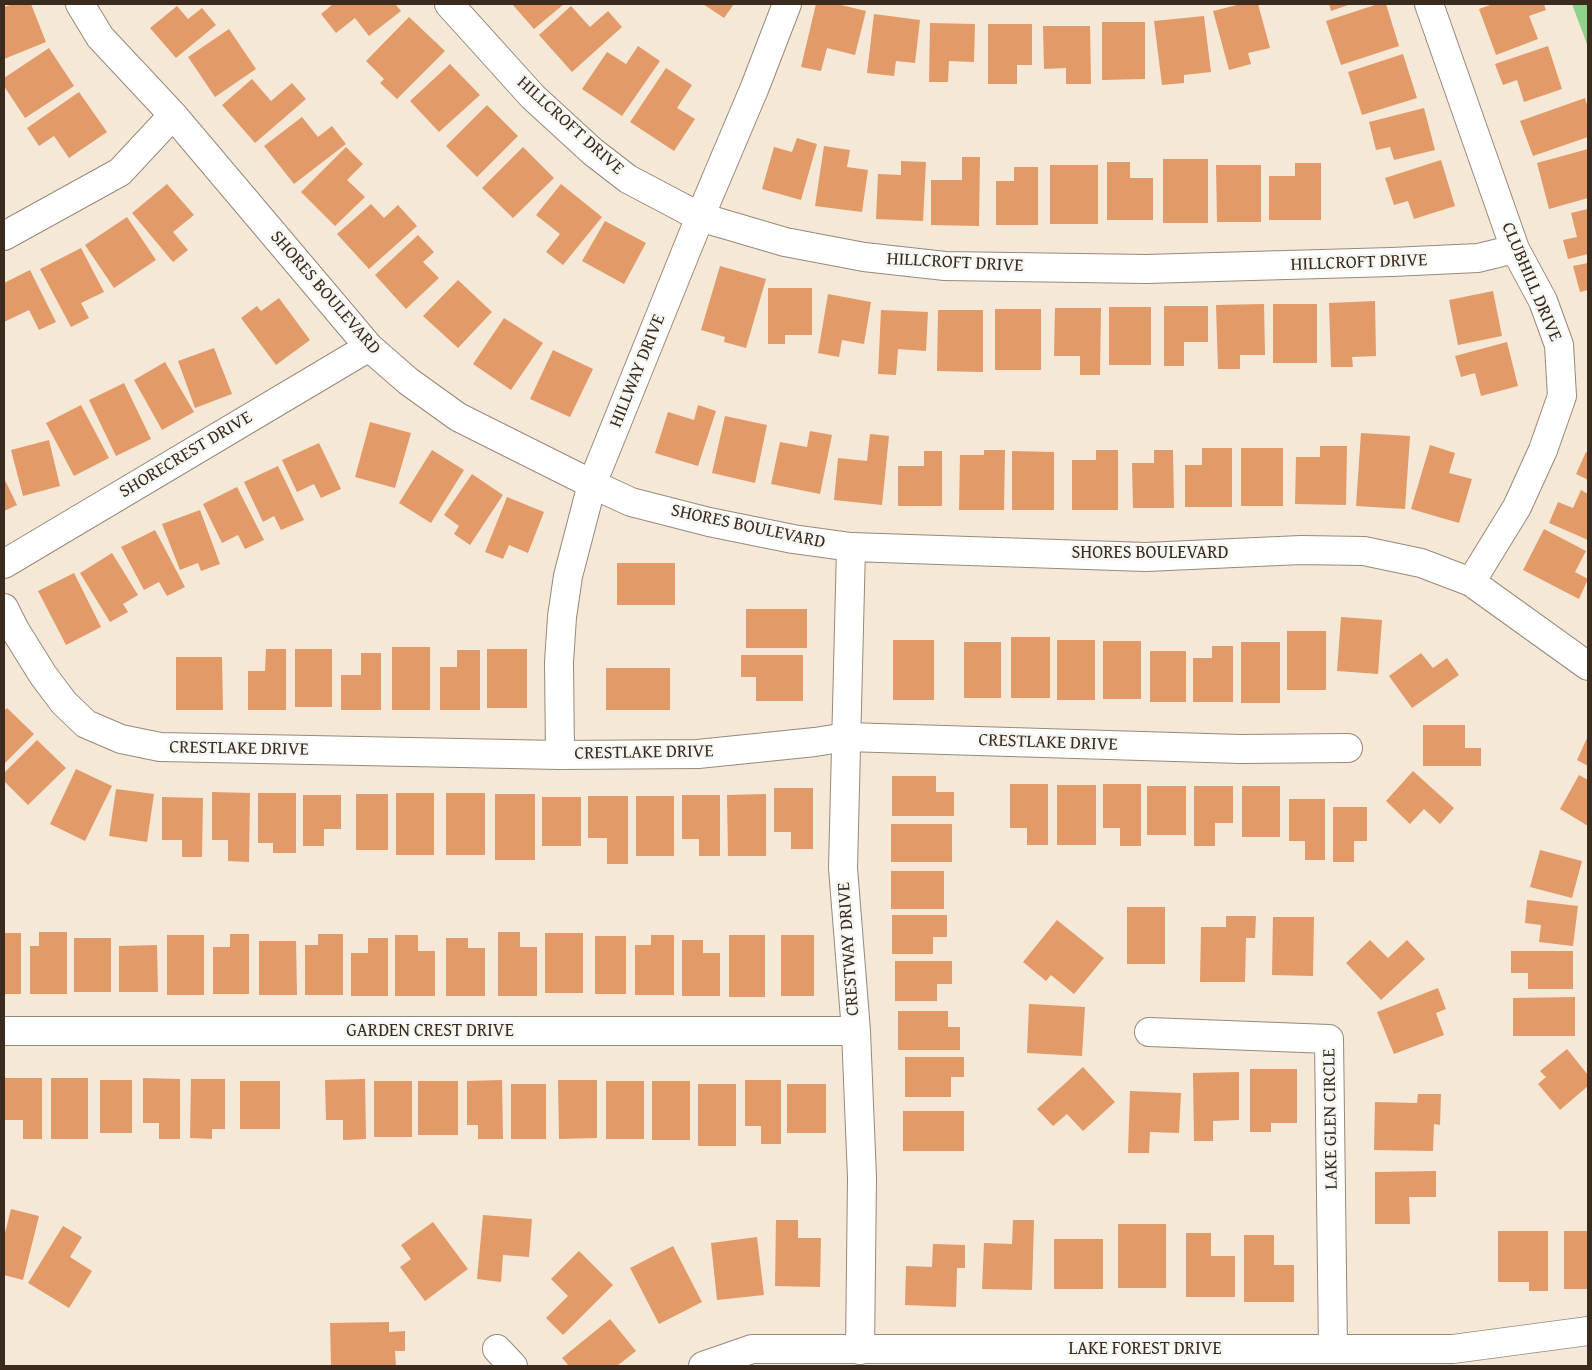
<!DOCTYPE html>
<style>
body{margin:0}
#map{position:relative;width:1592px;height:1370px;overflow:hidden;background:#f5e8d6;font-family:"Gentium Book Plus",serif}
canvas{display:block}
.frame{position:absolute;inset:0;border:5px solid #3b2a1e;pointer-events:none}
</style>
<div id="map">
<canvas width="1592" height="1370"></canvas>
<div class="frame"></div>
</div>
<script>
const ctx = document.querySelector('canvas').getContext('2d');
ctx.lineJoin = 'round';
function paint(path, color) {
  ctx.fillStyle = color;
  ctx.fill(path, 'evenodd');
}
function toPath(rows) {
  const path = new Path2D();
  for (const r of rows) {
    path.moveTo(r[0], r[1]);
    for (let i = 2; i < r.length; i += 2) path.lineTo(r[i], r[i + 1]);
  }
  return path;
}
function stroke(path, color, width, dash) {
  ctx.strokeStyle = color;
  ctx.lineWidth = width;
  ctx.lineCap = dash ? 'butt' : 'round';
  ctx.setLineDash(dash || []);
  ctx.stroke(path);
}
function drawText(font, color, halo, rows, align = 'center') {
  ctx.font = font + ' "Gentium Book Plus",serif';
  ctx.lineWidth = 5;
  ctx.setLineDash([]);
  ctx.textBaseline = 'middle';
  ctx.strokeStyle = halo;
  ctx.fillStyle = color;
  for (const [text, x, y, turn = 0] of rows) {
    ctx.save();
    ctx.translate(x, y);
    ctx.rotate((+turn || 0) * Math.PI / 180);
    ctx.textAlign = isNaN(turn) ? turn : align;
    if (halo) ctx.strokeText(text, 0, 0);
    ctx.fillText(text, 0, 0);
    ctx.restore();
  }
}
const green = toPath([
 [1572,4,1588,4,1588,47]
]);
const building = toPath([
 [13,4,31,4,46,42,4,59,4,7],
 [333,4,395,4,401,11,369,36,355,18,336,33,321,14],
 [512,4,564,4,534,29],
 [703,4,734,4,724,18],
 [816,4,837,4,866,11,855,55,827,48,821,71,801,67],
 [1241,4,1258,4,1270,48,1248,53,1251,64,1229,70,1213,11],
 [1329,4,1351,4,1331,11],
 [1378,4,1386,4,1399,46,1341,65,1326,21],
 [1493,4,1544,4,1546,10,1529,16,1538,39,1496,55,1479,9],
 [177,6,188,19,202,8,216,25,176,58,150,28],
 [571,6,590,27,608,11,622,27,572,72,539,35],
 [874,14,920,20,915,63,896,61,894,76,867,73],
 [1204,16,1211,72,1184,75,1184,83,1162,85,1154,21],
 [409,17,445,51,397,99,380,83,384,79,366,61],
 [1102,22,1145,22,1145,79,1102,80],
 [930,23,975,24,974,62,949,61,948,82,929,82],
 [988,24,1032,24,1032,65,1017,65,1017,84,988,84],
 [1043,26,1090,26,1091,84,1066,84,1066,68,1044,69],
 [229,29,256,69,215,97,188,57],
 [638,46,660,61,622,116,582,89,607,52,626,64],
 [1548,46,1562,89,1524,102,1517,80,1503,85,1495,64],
 [49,48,74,86,25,118,4,86,4,78],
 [1403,54,1417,98,1362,115,1348,72],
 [450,64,480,95,439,132,410,101],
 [666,68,692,85,677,108,695,119,674,151,630,122],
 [252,79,271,101,292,83,306,99,255,143,222,105],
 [79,92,107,132,69,158,54,136,39,146,27,128],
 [1585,98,1588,108,1588,137,1533,156,1520,121],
 [487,105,518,136,477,177,446,146],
 [1424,108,1435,150,1394,160,1390,147,1376,150,1369,122],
 [302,117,318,137,332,126,346,144,294,184,264,146],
 [797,138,817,144,801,200,762,189,774,147,792,152],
 [824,146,850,150,847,167,868,170,862,212,815,206],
 [346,147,363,164,347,180,365,197,335,226,301,192],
 [523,147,554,178,513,218,482,188],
 [1588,149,1588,198,1549,209,1537,163],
 [962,157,980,157,979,226,931,225,931,180,962,180],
 [1163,159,1208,159,1208,223,1163,223],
 [1441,160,1455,206,1414,219,1408,201,1394,205,1385,178],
 [901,161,926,162,923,221,876,219,878,174,901,175],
 [1107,162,1130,162,1130,178,1153,178,1153,220,1107,220],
 [1295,163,1321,163,1321,220,1269,220,1269,176,1295,176],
 [1050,165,1098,165,1098,224,1050,224],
 [1216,165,1261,165,1261,222,1217,222],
 [1014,167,1038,167,1038,225,996,225,996,181,1014,181],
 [167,184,194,215,173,232,188,250,173,262,132,213],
 [561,184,602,217,563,265,546,252,560,234,536,215],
 [371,204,384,218,398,205,417,226,369,269,337,234],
 [1588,209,1588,254,1568,259,1563,240,1577,237,1571,213],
 [127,217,156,260,114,288,85,245],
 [605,221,646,243,624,284,582,261],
 [418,235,434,252,423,262,439,278,406,309,375,275],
 [81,248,104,292,81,303,89,318,71,327,40,269],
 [1588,263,1588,290,1580,292,1573,266],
 [720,266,766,279,746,348,724,342,725,337,701,330],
 [30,270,56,322,39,330,29,310,4,322,4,283],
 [458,280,492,312,458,348,423,316],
 [768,288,812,288,812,335,785,335,785,344,768,344],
 [1493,291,1502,336,1458,345,1449,300],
 [828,294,871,302,864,344,842,340,839,357,818,353],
 [279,298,310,340,276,365,241,318,257,306,261,311],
 [1375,301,1376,356,1352,357,1353,367,1331,367,1329,303],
 [1264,304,1265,355,1240,355,1240,369,1218,369,1216,305],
 [1273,304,1317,304,1317,363,1273,363],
 [1164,306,1208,306,1208,342,1184,342,1184,366,1164,366],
 [1109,307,1151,307,1151,365,1109,365],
 [1055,308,1101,308,1100,375,1080,375,1080,356,1054,356],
 [995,309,1041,309,1041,370,995,370],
 [881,310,928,312,926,351,898,349,896,375,878,374],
 [938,310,983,310,983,372,937,371],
 [504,318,543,343,511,390,473,364],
 [1507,342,1518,386,1481,396,1475,373,1461,377,1455,356],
 [214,348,232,394,195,408,178,361],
 [553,350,593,369,570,417,530,399],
 [165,362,194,412,162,430,134,380],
 [124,383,151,439,116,456,89,400],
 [81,405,109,458,74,476,46,423],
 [698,405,716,411,698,466,655,453,668,412,694,420],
 [725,416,767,425,755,483,712,473],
 [370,422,411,433,395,488,355,477],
 [810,431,832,435,820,494,771,484,780,442,807,447],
 [1361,433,1410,436,1405,509,1356,506],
 [870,434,889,436,882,505,834,500,838,458,867,461],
 [49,440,60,486,23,496,11,450],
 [319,443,341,489,321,498,314,484,297,492,282,460],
 [1430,445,1455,453,1449,473,1472,479,1459,523,1411,509],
 [1320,446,1347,446,1346,505,1295,504,1296,457,1320,457],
 [1202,448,1232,448,1232,507,1185,507,1185,465,1202,465],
 [1241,448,1283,448,1283,506,1241,506],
 [432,450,464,470,431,523,399,503],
 [984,450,1005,450,1004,510,959,510,960,455,984,455],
 [1096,450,1118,450,1118,510,1072,510,1072,460,1096,460],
 [1154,450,1173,450,1174,508,1133,508,1132,463,1154,463],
 [924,451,942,451,942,506,898,506,898,466,924,466],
 [1012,451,1054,452,1054,510,1012,510],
 [1586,452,1588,453,1588,480,1576,474],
 [278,466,304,520,281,530,274,516,263,522,244,482],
 [472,474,503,495,470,545,454,534,459,526,444,515],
 [4,478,17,505,4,511],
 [237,487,264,540,245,549,238,535,222,543,203,504],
 [1581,490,1588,494,1588,540,1549,523,1558,502,1573,508],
 [507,497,544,512,528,553,509,545,503,559,485,552],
 [200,510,220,564,201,571,198,563,180,570,162,524],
 [1544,529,1586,551,1575,572,1588,579,1579,599,1523,570],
 [155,530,185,587,167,596,159,582,144,590,121,547],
 [112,553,138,595,123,604,128,612,110,622,80,573],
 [617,563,675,563,675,605,617,605],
 [74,573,101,627,66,645,38,591],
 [746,609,807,609,807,648,746,648],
 [1341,617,1382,620,1378,674,1337,671],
 [1287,631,1326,631,1326,690,1287,690],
 [1011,637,1050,637,1050,698,1011,698],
 [893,640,934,640,934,700,893,700],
 [1057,640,1095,640,1095,700,1057,700],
 [1103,641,1141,641,1141,699,1103,699],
 [964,642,1001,642,1001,698,964,698],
 [1241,642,1280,642,1280,703,1241,703],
 [1212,646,1233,646,1233,702,1193,702,1193,658,1212,658],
 [392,647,430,647,430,710,392,710],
 [266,649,286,649,286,710,248,710,248,671,265,671],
 [295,649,332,649,332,707,295,707],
 [487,649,527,649,527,708,487,708],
 [457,650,480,650,480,710,440,710,440,667,457,667],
 [1150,651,1186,651,1186,702,1150,702],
 [361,653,381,653,381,710,341,710,341,675,361,675],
 [1421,653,1433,668,1447,658,1459,675,1412,708,1389,676],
 [741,655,803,655,803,701,756,701,756,677,741,677],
 [176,657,222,657,223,710,176,710],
 [606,668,670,668,670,710,606,710],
 [7,708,34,734,4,764,4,711],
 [1423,725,1465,725,1465,748,1481,748,1481,766,1423,766],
 [1588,736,1588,766,1577,760],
 [37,740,66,768,28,805,4,781,4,773],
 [76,769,112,786,85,841,50,824],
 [1413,771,1454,808,1440,824,1424,809,1410,824,1386,801],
 [1579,775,1588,780,1588,826,1560,809],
 [892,776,936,776,936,792,954,792,954,816,892,816],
 [1010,784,1048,784,1048,845,1027,845,1027,828,1010,828],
 [1103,784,1141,784,1141,846,1120,846,1120,828,1103,828],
 [1057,785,1096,785,1096,845,1057,845],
 [1147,786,1186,786,1186,835,1147,835],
 [1194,786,1233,786,1233,823,1215,823,1215,846,1194,846],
 [1242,786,1280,786,1280,837,1242,837],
 [774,788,813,788,813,849,791,849,791,832,774,832],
 [116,789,154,794,147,842,109,836],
 [212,792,250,793,249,862,228,861,228,840,212,840],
 [258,793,296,793,296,853,273,853,273,843,258,843],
 [396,793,434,793,434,855,396,855],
 [446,793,485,793,485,855,446,855],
 [356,794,388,794,388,850,356,850],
 [495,794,535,794,535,860,495,860],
 [766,794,766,856,728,856,727,795],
 [303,795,341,795,341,829,324,829,324,846,303,846],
 [682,795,720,795,720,856,699,856,699,839,682,839],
 [588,796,628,796,628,864,607,864,607,838,588,838],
 [636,796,674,796,674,856,636,856],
 [162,797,203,798,202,857,182,857,182,840,162,840],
 [542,797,581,797,581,846,542,846],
 [1289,799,1325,799,1325,860,1305,860,1305,841,1289,841],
 [1333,807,1367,807,1367,841,1354,841,1354,862,1333,862],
 [891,824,952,824,952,862,891,862],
 [1540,850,1582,861,1572,898,1530,887],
 [891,871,944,871,944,909,891,909],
 [1527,900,1578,906,1573,946,1539,942,1541,925,1525,923],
 [1127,907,1165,907,1165,964,1127,964],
 [892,915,947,915,947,937,933,937,933,954,892,954],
 [1226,916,1256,916,1255,938,1246,938,1245,982,1200,982,1201,927,1226,927],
 [1273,917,1314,917,1313,976,1272,975],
 [1057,920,1104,958,1074,994,1051,975,1046,981,1023,962],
 [39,932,67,932,67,994,30,994,30,946,39,946],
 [498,932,520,932,520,947,537,947,537,996,498,996],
 [4,933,21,933,21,994,4,994],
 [545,933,583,933,583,993,545,993],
 [230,934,249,934,249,994,213,994,213,947,230,947],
 [318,934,343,934,343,995,305,995,305,945,318,945],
 [167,935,204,935,204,995,167,995],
 [395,935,418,935,418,951,435,951,435,996,395,996],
 [651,935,674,935,674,995,635,995,635,945,651,945],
 [729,935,765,935,765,997,729,997],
 [781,935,814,935,814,996,781,996],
 [595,936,626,936,626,994,595,994],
 [74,938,111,938,111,992,74,992],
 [368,938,388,938,388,996,351,996,351,953,368,953],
 [446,938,468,938,468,948,485,948,485,996,446,996],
 [682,940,703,940,703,953,720,953,720,996,682,996],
 [1370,940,1388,958,1407,940,1425,959,1381,1000,1346,963],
 [259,941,296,941,297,995,259,995],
 [157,945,158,992,119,992,119,946],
 [1511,951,1573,951,1573,989,1528,989,1528,973,1511,973],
 [895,961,952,961,952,984,937,984,937,1001,895,1001],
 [1438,988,1446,1009,1436,1013,1444,1035,1394,1054,1377,1012],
 [1575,997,1575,1036,1513,1036,1513,998],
 [1029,1004,1085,1007,1082,1056,1027,1053],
 [898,1011,948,1011,948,1027,960,1027,960,1050,898,1050],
 [1567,1049,1588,1075,1588,1086,1560,1110,1538,1084,1546,1077,1540,1071],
 [905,1057,964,1057,964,1077,951,1077,951,1097,905,1097],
 [1083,1067,1115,1102,1083,1131,1067,1114,1053,1126,1037,1109],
 [1250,1069,1297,1069,1297,1123,1271,1123,1271,1132,1250,1132],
 [1239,1072,1239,1120,1213,1121,1213,1141,1194,1141,1193,1073],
 [4,1078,42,1078,42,1139,23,1139,23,1120,4,1120],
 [51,1078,88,1078,88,1139,51,1139],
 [143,1078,180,1079,180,1139,159,1139,159,1123,143,1123],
 [191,1079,225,1079,225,1129,212,1129,212,1139,190,1138],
 [365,1079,366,1139,343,1140,343,1120,326,1120,325,1080],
 [100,1080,132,1080,132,1133,100,1133],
 [502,1080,503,1139,478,1139,478,1125,467,1125,467,1081],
 [558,1080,597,1080,597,1138,559,1139],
 [745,1080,781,1080,781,1144,761,1144,761,1126,745,1126],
 [240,1081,280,1081,280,1129,240,1129],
 [374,1081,412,1081,412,1137,374,1137],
 [418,1081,458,1081,458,1135,418,1135],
 [606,1081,644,1081,644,1139,606,1139],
 [652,1081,690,1081,690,1140,652,1140],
 [511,1084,546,1084,546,1139,511,1139],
 [698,1084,736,1084,736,1146,698,1146],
 [787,1084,826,1084,826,1133,787,1133],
 [1130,1091,1181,1093,1179,1133,1150,1132,1149,1153,1128,1153],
 [1418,1094,1441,1094,1440,1125,1434,1124,1433,1151,1374,1150,1375,1102,1417,1103],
 [903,1111,964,1111,964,1151,903,1151],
 [1436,1171,1436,1197,1409,1197,1410,1224,1375,1224,1375,1172],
 [11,1209,39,1216,23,1280,4,1275,4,1237],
 [483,1215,532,1219,529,1257,503,1255,501,1282,477,1279],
 [776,1220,798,1220,798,1238,821,1238,820,1287,775,1286],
 [1013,1220,1034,1220,1032,1290,982,1289,984,1243,1012,1244],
 [433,1222,468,1269,425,1301,400,1267,411,1259,401,1245],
 [1118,1224,1166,1224,1166,1288,1118,1288],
 [63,1226,82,1237,70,1257,92,1271,69,1308,28,1283],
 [1498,1231,1548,1231,1548,1291,1529,1291,1529,1282,1498,1282],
 [1564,1231,1588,1231,1588,1289,1564,1289],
 [1186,1233,1211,1233,1211,1256,1235,1256,1235,1297,1186,1297],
 [1244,1235,1274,1235,1274,1265,1294,1265,1294,1302,1244,1302],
 [757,1237,764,1295,717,1300,711,1243],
 [1054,1239,1103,1239,1103,1289,1054,1289],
 [933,1244,965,1245,965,1268,957,1268,956,1307,905,1305,906,1266,932,1267],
 [673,1246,702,1302,659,1324,630,1268],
 [579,1251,613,1285,563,1335,546,1318,568,1296,551,1279],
 [610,1319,636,1351,617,1366,569,1366,562,1358],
 [389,1322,389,1332,405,1331,405,1351,395,1351,396,1366,331,1366,330,1323]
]);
const minor = toPath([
 [80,4,100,37,173,115,369,347,408,381,458,417,592,484,631,502,709,522,793,539,851,547,1146,557,1301,550,1364,551,1421,563,1471,582,1588,666],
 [449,4,533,97,593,152,628,179,700,217,785,242,864,257,945,266,1146,269,1392,262,1478,258,1515,249],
 [1429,4,1515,249,1543,301,1559,345,1562,396,1543,450,1517,507,1471,582],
 [4,236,120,172,173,115],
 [851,547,843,868,856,1031,862,1178,860,1350],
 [4,564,369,347],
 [4,608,15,630,43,675,64,703,86,724,121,739,160,747,560,755,698,754,815,742,846,737,1240,749,1348,748],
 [560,755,559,662,562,617,568,576,592,484,700,217,755,87,787,4],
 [4,1031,856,1031],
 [1149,1032,1329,1039,1333,1349],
 [497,1349,513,1366],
 [703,1366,752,1349,1453,1349,1588,1331]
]);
const streetNames = [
 ["HILLCROFT DRIVE",570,126,42],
 ["HILLCROFT DRIVE",955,263,3],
 ["HILLCROFT DRIVE",1359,263,-2],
 ["CLUBHILL DRIVE",1531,282,67],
 ["SHORES BOULEVARD",325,293,49],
 ["HILLWAY DRIVE",638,371,-68],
 ["SHORECREST DRIVE",186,455,-31],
 ["SHORES BOULEVARD",748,527,12],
 ["SHORES BOULEVARD",1150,553],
 ["CRESTLAKE DRIVE",1048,743,2],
 ["CRESTLAKE DRIVE",239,749,1],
 ["CRESTLAKE DRIVE",644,753,-1],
 ["CRESTWAY DRIVE",849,949,-94],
 ["GARDEN CREST DRIVE",430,1031],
 ["LAKE GLEN CIRCLE",1331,1119,-91],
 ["LAKE FOREST DRIVE",1145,1349]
];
paint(green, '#8dd18b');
paint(building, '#e29a69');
stroke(minor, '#98897a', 30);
stroke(minor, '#fff', 28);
drawText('18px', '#3b2a1e', '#f6f6f2', streetNames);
</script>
